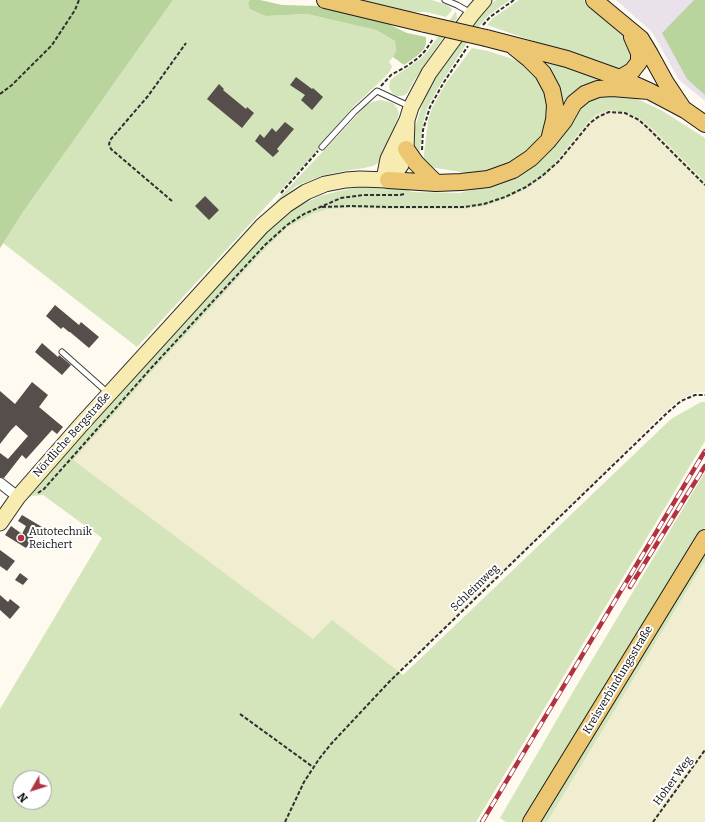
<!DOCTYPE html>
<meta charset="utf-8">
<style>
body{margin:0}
#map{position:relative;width:705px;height:822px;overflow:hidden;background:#fefaef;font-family:Bitter,serif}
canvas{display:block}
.north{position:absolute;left:12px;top:770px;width:40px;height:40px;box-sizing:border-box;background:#fff;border:1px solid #9e9e9e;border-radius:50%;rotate:231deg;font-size:11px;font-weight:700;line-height:16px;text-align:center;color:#0d0d0d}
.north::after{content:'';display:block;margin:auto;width:14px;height:18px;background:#b13240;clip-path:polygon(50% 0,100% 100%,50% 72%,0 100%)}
</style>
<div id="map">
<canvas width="705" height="822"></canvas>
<div class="north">N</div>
</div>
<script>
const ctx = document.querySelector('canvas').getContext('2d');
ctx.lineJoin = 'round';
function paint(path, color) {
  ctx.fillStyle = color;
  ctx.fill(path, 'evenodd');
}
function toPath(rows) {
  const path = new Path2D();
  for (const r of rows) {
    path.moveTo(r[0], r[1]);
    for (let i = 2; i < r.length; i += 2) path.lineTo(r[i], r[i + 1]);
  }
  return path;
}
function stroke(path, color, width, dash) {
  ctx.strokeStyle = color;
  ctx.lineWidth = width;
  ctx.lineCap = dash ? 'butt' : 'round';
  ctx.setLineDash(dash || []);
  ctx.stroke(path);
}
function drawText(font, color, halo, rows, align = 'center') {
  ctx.font = font + ' Bitter,serif';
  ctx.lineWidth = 4;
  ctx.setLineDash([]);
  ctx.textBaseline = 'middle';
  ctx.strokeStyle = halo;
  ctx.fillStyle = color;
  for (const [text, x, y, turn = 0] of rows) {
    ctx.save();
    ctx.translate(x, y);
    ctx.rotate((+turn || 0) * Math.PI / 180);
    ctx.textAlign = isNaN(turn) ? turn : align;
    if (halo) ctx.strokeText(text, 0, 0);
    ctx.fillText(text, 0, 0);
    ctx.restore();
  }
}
const industrial = toPath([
 [616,0,705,0,705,101,679,80,652,32]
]);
const farmland = toPath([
 [609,109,625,112,639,118,653,128,705,182,705,392,694,393,679,400,653,423,594,484,399,671,313,640,72,460,155,368,267,247,288,227,315,213,329,209,351,208,389,209,464,209,485,206,508,198,531,186,549,172,557,160,588,122,597,114],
 [705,561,705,822,547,822]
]);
const green = toPath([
 [173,0,250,0,248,2,266,16,307,14,376,30,395,41,396,51,393,57,389,62,392,66,390,71,386,76,354,106,316,152,137,347,3,243,23,212],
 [352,0,432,0,447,5,451,8,452,10,446,17,426,12,410,12],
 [496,0,510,0,489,15,481,24,465,46,443,80,428,106,424,119,422,130,420,153,418,157,414,149,413,144,413,134,423,102,430,87,456,45,485,9],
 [519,0,583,0,625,34,635,57,624,69,613,69,487,25,493,18],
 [456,11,457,18,441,41,415,79,408,92,405,95,401,96,396,96,392,93,389,88,390,81,394,77,420,59,427,52],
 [472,48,488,51,510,58,528,66,547,92,548,122,542,134,530,149,508,163,481,172,467,173,430,167,423,162,428,121,432,108,446,83],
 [530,55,624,86,603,84,560,122],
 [615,93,635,98,661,110,705,138,705,182,653,129,639,118,625,112,609,110,597,114,588,122,557,160,549,172,531,186,508,198,485,206,464,209,389,209,351,208,329,209,315,213,288,227,267,247,155,368,73,460,313,639,332,620,403,675,513,570,671,419,701,402,705,402,705,441,476,822,0,822,0,709,102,538,43,495,32,496,27,498,29,495,67,453,94,421,259,239,280,220,297,207,320,196,339,191,361,187,403,189,410,191,411,192,459,193,491,185,520,174,546,156,557,141,573,115,590,97],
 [20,778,44,778,44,802,20,802],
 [381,100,393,103,397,108,399,113,398,117,382,158,378,163,373,166,364,168,344,171,321,176,296,186,277,202,276,201,345,128,365,106,372,102],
 [705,472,705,527,523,822,506,822,500,818,577,685],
 [705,549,705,561,547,822,538,822]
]);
const forest = toPath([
 [0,0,173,0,23,212,0,248],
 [250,0,260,0,282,5,319,6,382,21,407,33,426,37,426,43,424,49,417,56,404,65,393,57,396,51,395,41,376,30,307,14,266,16,250,9,248,2],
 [694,0,705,0,705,95,687,79,662,33]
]);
const building = toPath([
 [296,77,312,89,313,88,323,97,312,110,301,100,305,95,290,85],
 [219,84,224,89,223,90,246,109,247,107,254,113,242,128,207,99],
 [285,122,294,129,277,149,279,151,273,157,255,141,260,134,264,138,272,128,276,132],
 [205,196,219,210,209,220,195,206],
 [55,305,79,325,81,322,99,337,89,348,70,332,69,332,63,327,61,329,46,316],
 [42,343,58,357,59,355,71,365,62,375,35,352],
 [32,382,48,395,39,407,63,427,57,434,52,430,26,459,22,455,4,478,0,477,0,453,8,459,28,436,16,425,11,430,0,444,0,391,15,404],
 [22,515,42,527,38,534,36,533,26,548,5,535,11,526,22,534,26,526,18,521],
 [0,550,15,561,7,571,0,566],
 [20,573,28,579,23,585,15,580],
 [0,595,8,602,10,599,20,607,10,619,0,610]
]);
const path = toPath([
 [483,25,490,17,514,0],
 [381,86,391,75,407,66,418,58,425,51,433,39],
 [0,94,12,85,52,45,75,10,79,0],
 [422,150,423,130,430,107,444,82,468,46],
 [281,193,318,151],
 [172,201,111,149,109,144,111,139,148,96,186,43],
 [322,207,351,206,389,207,464,207,484,204,505,197,526,187,542,176,558,162,590,123,598,117,609,112,625,113,639,120,651,131,705,185],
 [38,493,44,489,153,366,265,245,287,225,304,214,341,198,363,195,400,195,404,194],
 [240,714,313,767],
 [285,822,304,782,319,759,331,744,389,682,667,413,681,401,695,395,705,395],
 [653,822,705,750]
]);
const lane = toPath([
 [445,0,457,5,471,13],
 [322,147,354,112,377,91,411,107],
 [62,352,108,393]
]);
const street = toPath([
 [0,483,18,497]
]);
const secondary = toPath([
 [384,179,388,159,407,120,411,107,429,73,472,14,484,0],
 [0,523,18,497,80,426,262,226,286,205,306,192,325,184,346,180,360,179,388,180,396,172,401,165,406,149,407,120]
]);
const primary = toPath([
 [325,0,425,24],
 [594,0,641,39,650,54,666,83,682,107],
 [486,38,567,59,620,78,649,91,685,110,705,124],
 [514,47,529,59,543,73,552,90,555,105,554,120,550,136],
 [620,78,632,71,639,62,639,53,632,37],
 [406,149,416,163,436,183],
 [388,180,436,183,461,182,488,179,513,170,531,158,548,141,564,121,574,103,585,94,598,89,612,88,649,91],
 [531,822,705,538]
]);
const rail = toPath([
 [630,587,705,466],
 [482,822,705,451]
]);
const primaryBridge = toPath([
 [425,24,486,38]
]);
const markers = [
 [21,538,4,"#b13240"]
];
const streetNames = [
 ["Nördliche Bergstraße",72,435,-48],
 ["Schleimweg",475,588,-44],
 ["Kreisverbindungsstraße",618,680,-59],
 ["Hoher Weg",673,781,-54]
];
const poiNames = [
 ["Autotechnik",29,532],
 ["Reichert",29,545]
];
paint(industrial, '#eae2eb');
paint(farmland, '#f1edd1');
paint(green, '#d4e5bc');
paint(forest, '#b9d49c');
paint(building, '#554e4b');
stroke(lane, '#404040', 7);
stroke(street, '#404040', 12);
stroke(secondary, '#2f2f2f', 17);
stroke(primary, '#1e1e1e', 18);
stroke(path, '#2f2f2f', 2, [4, 2]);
stroke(lane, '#fff', 5);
stroke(street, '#fff', 10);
stroke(secondary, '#f8ebb0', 15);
stroke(primary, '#ecc670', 16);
stroke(rail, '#b13240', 4.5);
stroke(rail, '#fff', 3, [9]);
stroke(primaryBridge, '#1e1e1e', 18, []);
stroke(primaryBridge, '#ecc670', 16);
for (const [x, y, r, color] of markers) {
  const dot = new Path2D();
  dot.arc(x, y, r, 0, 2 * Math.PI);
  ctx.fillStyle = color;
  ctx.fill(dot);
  stroke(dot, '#fff', 1.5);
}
drawText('11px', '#0d0d0d', '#fff', streetNames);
drawText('11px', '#0d0d0d', '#fff', poiNames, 'left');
</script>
